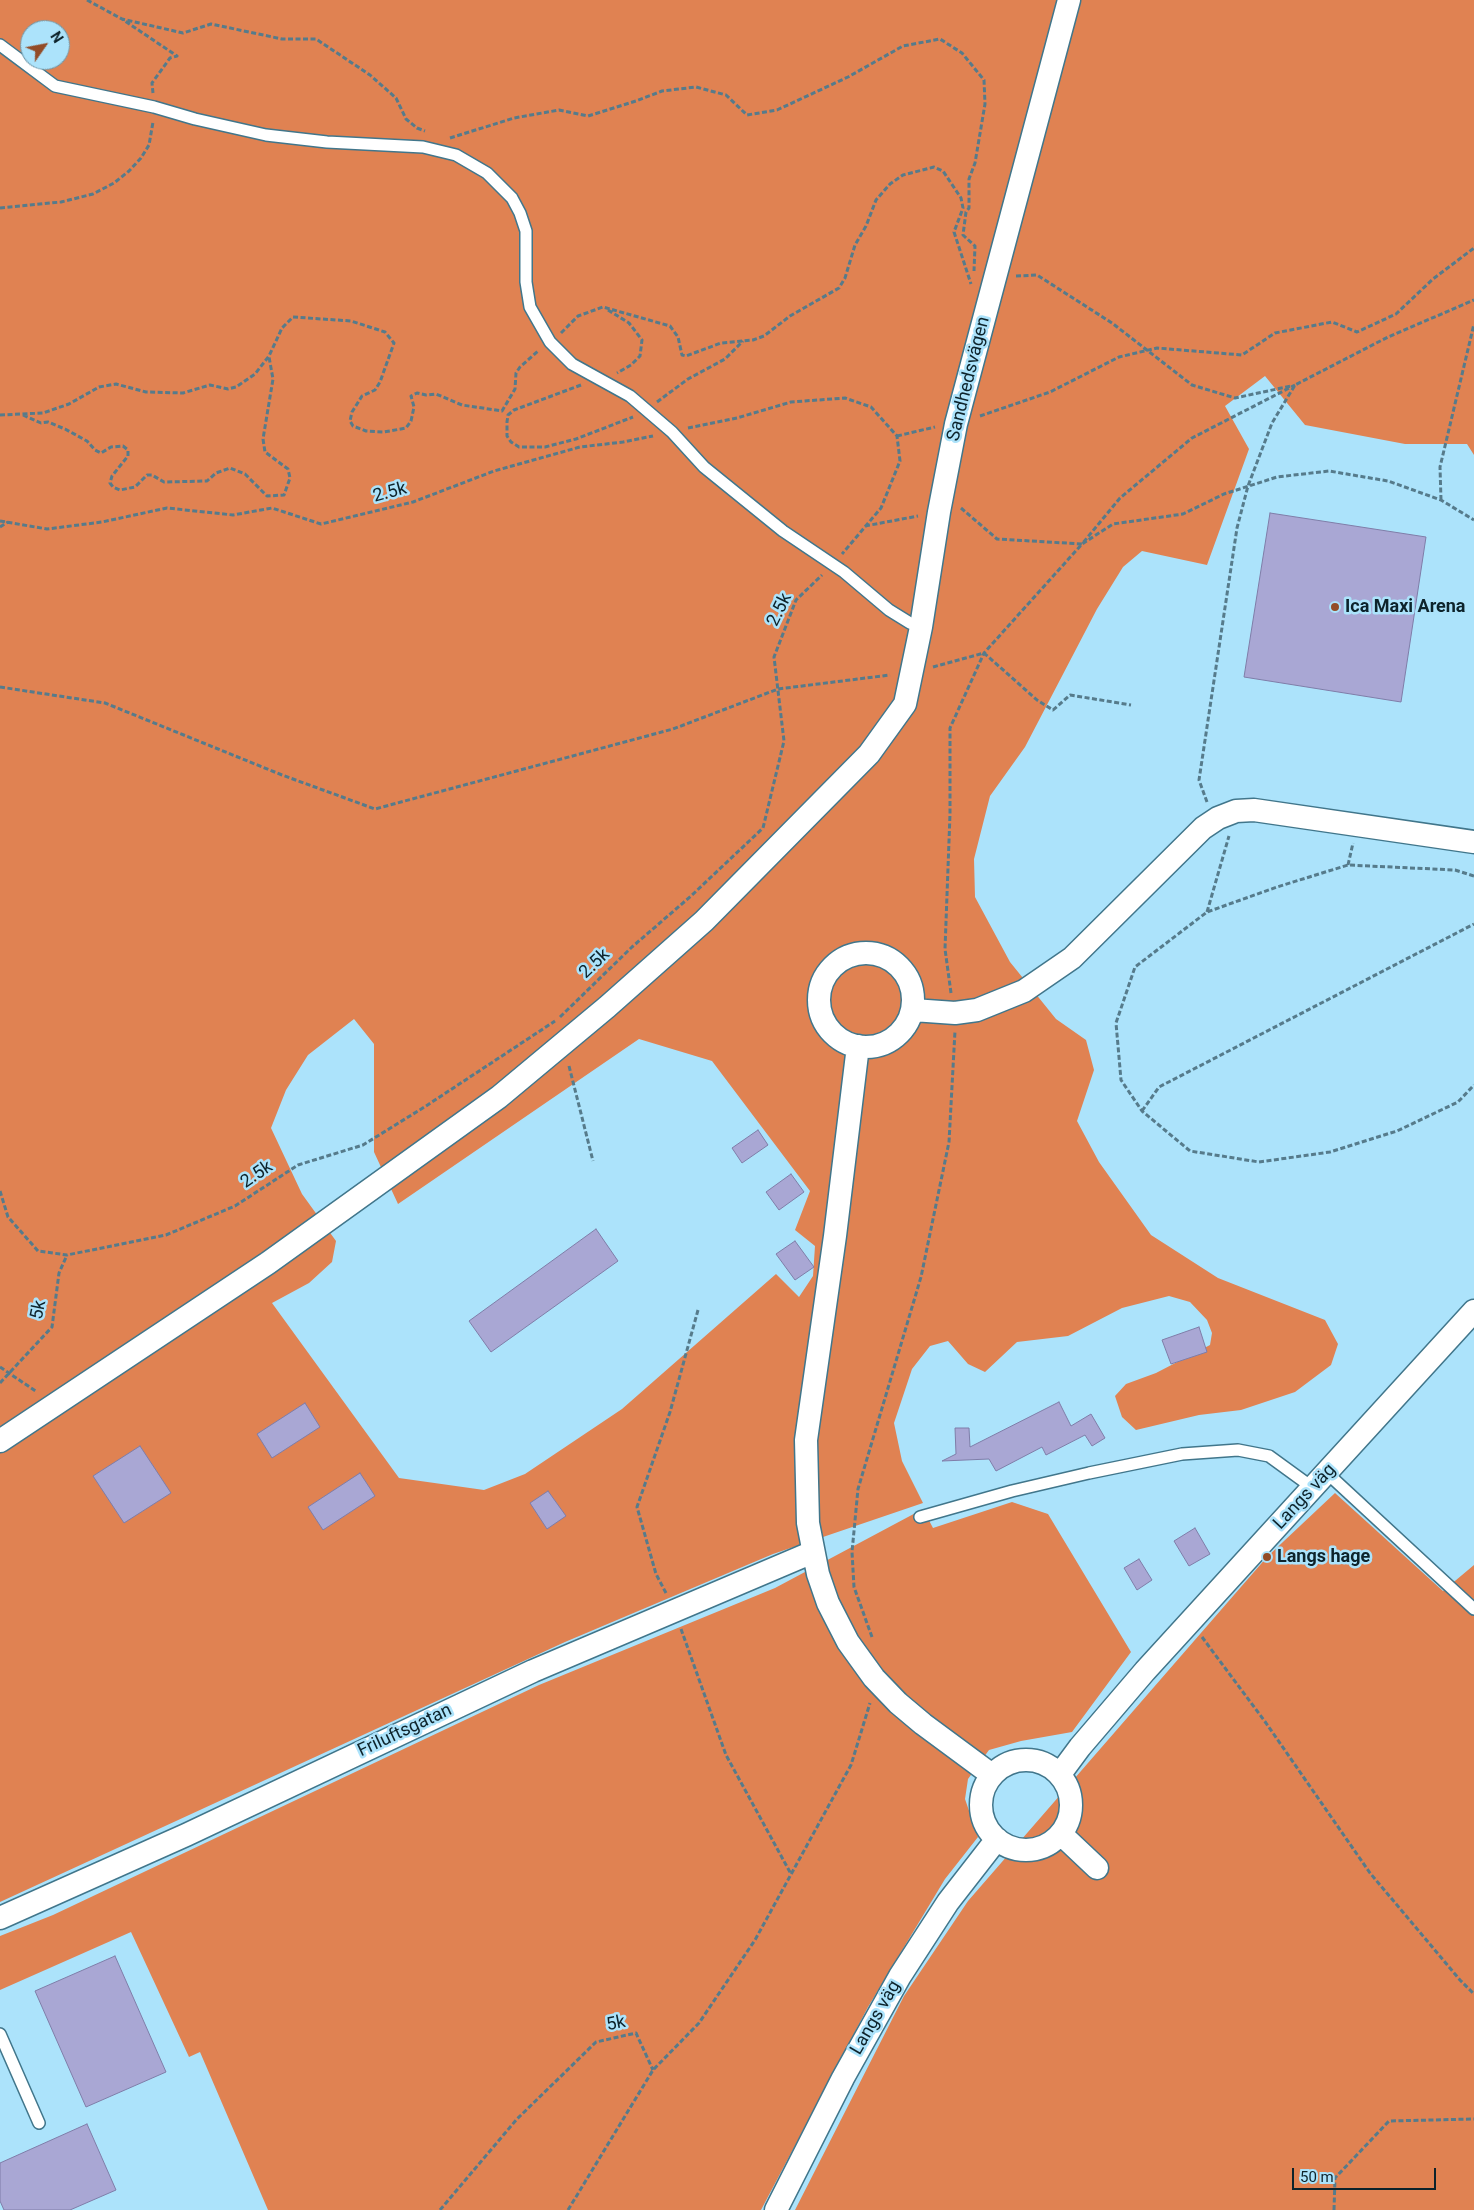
<!DOCTYPE html>
<meta charset="utf-8">
<style>
body{margin:0}
#map{position:relative;width:1474px;height:2210px;overflow:hidden;background:#ace3fb;font-family:Roboto,sans-serif}
canvas{display:block}
.north{position:absolute;left:20px;top:20px;width:50px;height:50px;box-sizing:border-box;background:#ace3fb;border:1px solid #6c96a8;border-radius:50%;rotate:57deg;font-size:14px;font-weight:700;line-height:20px;text-align:center;color:#0d232b}
.north::after{content:'';display:block;margin:auto;width:18px;height:22px;background:#934c27;clip-path:polygon(50% 0,100% 100%,50% 72%,0 100%)}
.scale{position:absolute;left:1292px;top:2168px;width:144px;height:22px;box-sizing:border-box;border:2px solid #0d232b;border-top:0;padding-left:6px;font-size:15px;line-height:18px;white-space:nowrap;color:#0d232b;-webkit-text-stroke:4px #ace3fb;paint-order:stroke}
</style>
<div id="map">
<canvas width="1474" height="2210"></canvas>
<div class="north">N</div>
<div class="scale">50 m</div>
</div>
<script>
const ctx = document.querySelector('canvas').getContext('2d');
ctx.lineJoin = 'round';
function paint(path, color) {
  ctx.fillStyle = color;
  ctx.fill(path, 'evenodd');
}
function toPath(rows) {
  const path = new Path2D();
  for (const r of rows) {
    if (r.length === 3) {
      path.moveTo(r[0] + r[2], r[1]);
      path.arc(r[0], r[1], r[2], 0, 2 * Math.PI);
      continue;
    }
    path.moveTo(r[0], r[1]);
    for (let i = 2; i < r.length; i += 2) path.lineTo(r[i], r[i + 1]);
  }
  return path;
}
function stroke(path, color, width, dash) {
  ctx.strokeStyle = color;
  ctx.lineWidth = width;
  ctx.lineCap = dash ? 'butt' : 'round';
  ctx.setLineDash(dash || []);
  ctx.stroke(path);
}
function drawText(font, color, halo, rows, align = 'center') {
  ctx.font = font + ' Roboto,sans-serif';
  ctx.lineWidth = 5;
  ctx.setLineDash([]);
  ctx.textBaseline = 'middle';
  ctx.strokeStyle = halo;
  ctx.fillStyle = color;
  for (const [text, x, y, turn = 0] of rows) {
    ctx.save();
    ctx.translate(x, y);
    ctx.rotate((+turn || 0) * Math.PI / 180);
    ctx.textAlign = isNaN(turn) ? turn : align;
    if (halo) ctx.strokeText(text, 0, 0);
    ctx.fillText(text, 0, 0);
    ctx.restore();
  }
}
const forest = toPath([
 [0,0,1474,0,1474,455,1467,444,1405,444,1305,425,1265,376,1225,406,1249,449,1207,565,1142,551,1123,567,1097,609,1025,747,990,796,974,859,975,897,1010,962,1056,1019,1086,1040,1094,1070,1077,1121,1099,1162,1151,1235,1218,1278,1325,1320,1338,1344,1331,1365,1295,1392,1241,1410,1199,1415,1136,1430,1122,1417,1115,1396,1126,1384,1156,1373,1210,1345,1212,1333,1207,1320,1190,1302,1169,1296,1122,1308,1068,1336,1017,1342,985,1372,968,1364,948,1341,930,1346,912,1369,894,1423,902,1461,923,1503,773,1554,565,1642,0,1902],
 [30,30,60,30,60,60,30,60],
 [354,1019,374,1044,374,1152,398,1204,639,1039,712,1061,810,1191,795,1230,815,1246,813,1276,799,1297,776,1274,622,1409,525,1474,484,1490,399,1478,272,1303,309,1283,332,1262,336,1241,302,1194,271,1128,286,1090,308,1055],
 [1335,1493,1443,1591,1474,1565,1474,2210,795,2210,904,1996,968,1901,1267,1557],
 [1012,1502,1048,1514,1131,1652,1072,1732,1021,1741,989,1750,968,1779,965,1799,978,1837,945,1879,868,2007,761,2210,268,2210,200,2052,189,2057,131,1932,0,1990,0,1936,53,1915,539,1685,775,1588,923,1509,933,1528]
]);
const building = toPath([
 [1270,513,1426,537,1401,702,1244,677,1270,513],
 [758,1130,768,1145,742,1163,732,1148,758,1130],
 [791,1174,804,1192,779,1210,766,1192,791,1174],
 [596,1229,618,1261,491,1352,469,1321,596,1229],
 [795,1241,814,1267,795,1280,776,1254,795,1241],
 [1199,1327,1207,1352,1171,1364,1162,1340,1199,1327],
 [1059,1402,1071,1426,1091,1414,1105,1438,1092,1446,1085,1435,1046,1455,1042,1447,996,1471,989,1459,942,1461,956,1454,955,1428,969,1428,970,1447,1059,1402],
 [305,1403,320,1427,272,1458,257,1434,305,1403],
 [140,1446,171,1493,124,1523,93,1476,140,1446],
 [360,1473,375,1496,323,1530,308,1507,360,1473],
 [548,1491,566,1516,547,1529,530,1503,548,1491],
 [1195,1528,1210,1554,1189,1566,1174,1541,1195,1528],
 [1139,1559,1152,1580,1137,1590,1124,1568,1139,1559],
 [115,1956,166,2072,86,2107,35,1991,115,1956],
 [87,2124,116,2190,70,2210,4,2210,0,2201,0,2163,87,2124]
]);
const path = toPath([
 [87,0,122,19],
 [153,93,152,83,170,58,177,56,122,19,183,33,211,24,282,39,316,39,370,75,396,98,406,119,417,128,425,131],
 [450,138,514,118,559,110,588,116,636,101,662,91,696,87,726,95,747,115,777,110,848,77,903,46,940,39,962,53,984,80,985,104,975,163,969,179,969,208,966,212,963,235,975,246,974,271],
 [0,208,61,202,93,194,114,183,129,171,141,158,149,145,153,122],
 [1016,276,1037,275,1112,323,1192,385,1235,398,1291,386],
 [608,310,629,323,642,340,640,356,631,365,617,373],
 [561,333,578,316,603,307,670,326,678,337,682,355,686,356,721,343,753,340,764,336,790,316,839,288,845,278,855,245,866,226,876,200,890,184,903,175,934,167,943,171,961,198,963,208,954,232,971,284],
 [581,385,514,410,508,415,507,422,507,436,511,442,519,447,545,447,576,439,633,417],
 [657,402,688,379,725,359,743,341],
 [0,415,43,413,69,404,99,387,116,384,146,392,183,393,210,385,228,389,236,387,255,374,269,356,282,328,293,317,351,321,385,332,394,343,380,382,375,390,362,396,352,412,350,421,353,426,366,431,384,432,406,428,411,421,414,407,411,396,417,393,426,395,436,394,462,405,502,411,515,389,516,373,520,367,538,351],
 [23,415,41,423,48,422,65,429,87,441,95,450,101,453,111,447,123,446,128,450,128,456,112,476,110,483,113,487,120,490,135,487,147,475,152,475,164,482,207,481,216,473,230,468,245,474,267,496,284,495,290,478,288,469,265,452,263,439,273,379,269,357],
 [980,416,1050,392,1119,357,1157,348,1242,355,1275,333,1332,322,1357,332,1396,314,1433,279,1474,248],
 [688,428,737,418,791,402,845,398,871,407,897,436,900,461,881,508,842,554],
 [897,436,935,427],
 [1441,500,1440,467,1474,324],
 [961,508,997,539,1082,544,1120,498,1192,438,1295,385],
 [0,521,47,529,102,522,167,508,233,515,272,508,321,524,413,502,494,471,580,447,623,442,653,436],
 [865,526,918,516],
 [0,527,8,522],
 [933,667,984,653,1037,700,1053,710,1070,695,1131,705],
 [0,687,105,703,282,775,375,809,673,729,778,689,890,675],
 [1207,802,1199,780,1237,528,1248,486,1272,423,1295,385,1388,337,1474,300],
 [1348,865,1353,843],
 [1474,876,1455,870,1348,865,1277,887,1207,912,1135,967,1116,1023,1121,1080,1142,1111,1190,1151,1259,1162,1330,1152,1397,1131,1458,1102,1474,1085],
 [1207,912,1229,836],
 [951,993,945,949,950,814,950,728,984,653,1082,544,1113,524,1183,514,1224,494,1277,477,1329,471,1388,481,1441,500,1474,520],
 [560,1017,632,947,691,896,763,828,784,741,774,657,796,600,822,575],
 [569,1066,593,1161],
 [1142,1111,1159,1087,1474,924],
 [0,1191,8,1217,38,1251,67,1255,166,1235,235,1206,298,1165,363,1145,426,1106,555,1021],
 [0,1367,37,1392],
 [0,1383,52,1327,59,1273,67,1255],
 [666,1593,656,1574,637,1507,670,1412,698,1310],
 [681,1629,726,1755,791,1874],
 [872,1637,854,1587,852,1552,858,1489,921,1277,949,1142,955,1031],
 [1202,1637,1266,1723,1370,1873,1460,1980,1474,1994],
 [440,2210,517,2119,596,2042,636,2033,653,2070],
 [568,2210,653,2070,699,2023,755,1940,851,1765,870,1703],
 [1334,2210,1335,2178,1389,2121,1474,2119]
]);
const lane = toPath([
 [0,45,55,86,154,107,195,119,266,135,327,142,423,147,456,155,487,173,512,198,520,213,526,231,526,282,530,307,550,342,572,364,630,396,672,432,704,467,783,531,844,572,889,610,910,623,921,627],
 [1327,1473,1474,1609],
 [920,1517,1012,1491,1089,1473,1182,1454,1238,1450,1269,1456,1313,1488],
 [0,2034,39,2123]
]);
const street = toPath([
 [866,1000,47],
 [913,1010,955,1013,977,1010,1024,991,1072,958,1203,828,1218,818,1236,811,1254,810,1474,842],
 [858,1046,835,1236,806,1440,808,1523,818,1574,828,1603,848,1642,874,1678,898,1703,923,1724,992,1775],
 [0,1441,268,1263,499,1097,607,1007,704,921,869,754,905,704,921,627,939,512,956,424,1069,0],
 [1026,1805,45],
 [1060,1774,1080,1747,1145,1671,1474,1311],
 [1061,1834,1097,1868],
 [0,1918,186,1835,533,1671,813,1552],
 [776,2210,843,2078,900,1976,948,1902,997,1839]
]);
const markers = [
 [1335,607,5,"#934c27"],
 [1267,1557,5,"#934c27"]
];
const streetNames = [
 ["Sandhedsvägen",969,379,-76],
 ["2.5k",390,493,-15],
 ["2.5k",780,610,-64],
 ["2.5k",595,964,-44],
 ["2.5k",257,1175,-34],
 ["5k",39,1310,-78],
 ["Langs väg",1305,1497,-47],
 ["Friluftsgatan",405,1731,-25],
 ["Langs väg",876,2018,-60],
 ["5k",616,2024,-11]
];
const poiNames = [
 ["Ica Maxi Arena",1345,607],
 ["Langs hage",1277,1557]
];
paint(forest, '#e08252');
paint(building, '#a9a7d4');
stroke(building, '#7f7da8', 1);
stroke(lane, '#41768b', 14);
stroke(street, '#41768b', 25);
stroke(path, '#567b8b', 3, [5, 2.5]);
stroke(lane, '#fff', 11);
stroke(street, '#fff', 22);
for (const [x, y, r, color] of markers) {
  const dot = new Path2D();
  dot.arc(x, y, r, 0, 2 * Math.PI);
  ctx.fillStyle = color;
  ctx.fill(dot);
  stroke(dot, '#ace3fb', 2);
}
drawText('18px', '#0d232b', '#ace3fb', streetNames);
drawText('bold 18px', '#0d232b', '#ace3fb', poiNames, 'left');
</script>
